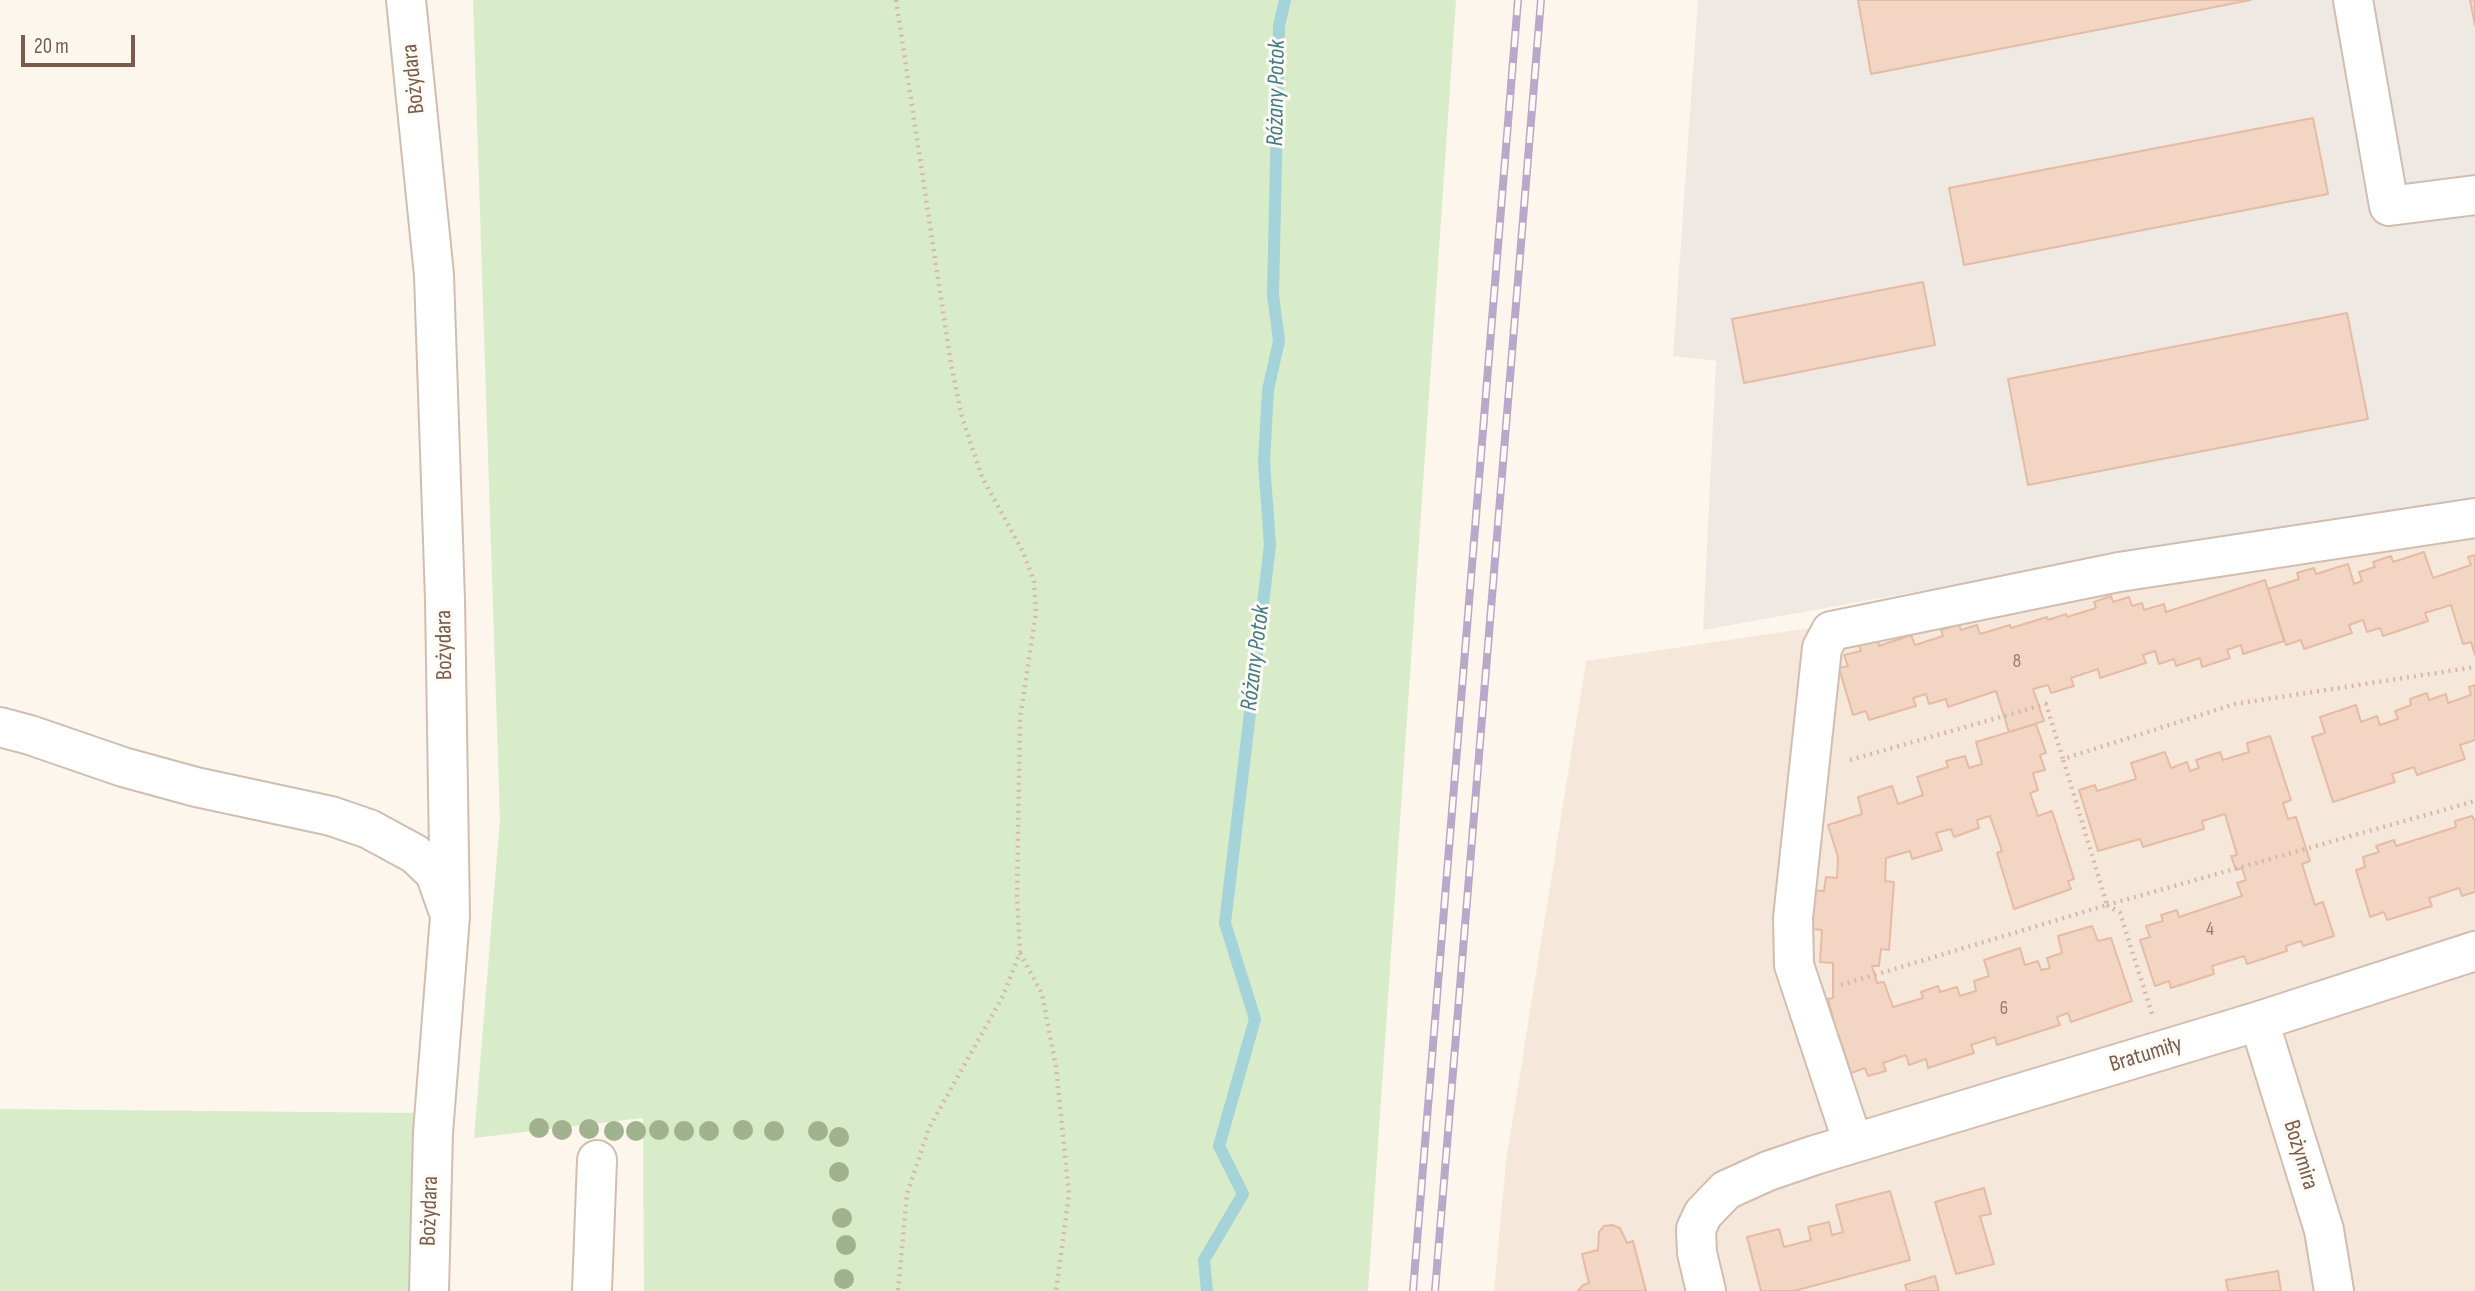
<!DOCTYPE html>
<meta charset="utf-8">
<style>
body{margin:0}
#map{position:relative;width:2475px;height:1291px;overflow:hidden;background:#fdf6ec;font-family:"Sofia Sans Condensed",sans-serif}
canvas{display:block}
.scale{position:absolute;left:21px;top:35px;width:114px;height:32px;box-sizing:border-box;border:4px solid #7a5c4d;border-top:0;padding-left:9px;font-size:21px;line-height:24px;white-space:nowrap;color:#7a5c4d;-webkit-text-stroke:5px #fffaf3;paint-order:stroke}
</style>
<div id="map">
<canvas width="2475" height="1291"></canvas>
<div class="scale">20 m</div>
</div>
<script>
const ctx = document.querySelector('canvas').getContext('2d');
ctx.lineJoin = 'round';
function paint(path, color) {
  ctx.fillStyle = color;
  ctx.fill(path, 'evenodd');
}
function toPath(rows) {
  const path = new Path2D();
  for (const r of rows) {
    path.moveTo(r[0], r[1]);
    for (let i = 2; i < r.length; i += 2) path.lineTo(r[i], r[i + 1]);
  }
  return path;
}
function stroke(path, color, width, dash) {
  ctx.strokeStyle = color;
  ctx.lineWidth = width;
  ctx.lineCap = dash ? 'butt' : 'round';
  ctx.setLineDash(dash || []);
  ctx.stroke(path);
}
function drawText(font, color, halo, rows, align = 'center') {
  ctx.font = font + ' "Sofia Sans Condensed",sans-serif';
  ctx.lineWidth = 6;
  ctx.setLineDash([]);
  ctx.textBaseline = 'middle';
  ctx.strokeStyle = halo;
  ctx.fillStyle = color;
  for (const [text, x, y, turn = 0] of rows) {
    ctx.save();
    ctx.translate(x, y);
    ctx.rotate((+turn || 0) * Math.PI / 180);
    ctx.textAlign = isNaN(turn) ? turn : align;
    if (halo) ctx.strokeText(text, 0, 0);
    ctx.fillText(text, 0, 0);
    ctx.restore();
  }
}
const residential = toPath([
 [2475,530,2475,1291,1494,1291,1506,1161,1586,661]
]);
const industrial = toPath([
 [1698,0,2475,0,2475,502,2198,541,1703,630,1716,361,1673,356]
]);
const green = toPath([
 [473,0,1456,0,1368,1291,644,1291,643,1118,474,1138,500,820],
 [0,1109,421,1113,414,1291,0,1291]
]);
const stream = toPath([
 [1207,1291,1204,1260,1243,1194,1219,1146,1255,1019,1225,923,1270,545,1264,462,1268,390,1279,341,1273,295,1279,26,1285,0]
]);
const building = toPath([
 [1858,0,2251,0,1871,74,1858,0],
 [2470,0,2475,0,2475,25,2470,0],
 [2313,118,2328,194,1964,265,1949,188,2313,118],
 [1923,282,1935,345,1744,383,1732,319,1923,282],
 [2347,313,2368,419,2028,485,2008,379,2347,313],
 [2424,552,2433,578,2471,565,2468,557,2475,555,2475,655,2471,642,2463,644,2451,605,2425,613,2428,621,2383,636,2380,628,2367,632,2363,620,2349,625,2352,633,2304,649,2301,640,2286,645,2268,589,2299,579,2297,573,2314,568,2316,574,2348,564,2354,584,2362,581,2359,572,2375,567,2373,562,2391,556,2393,562,2424,552],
 [2265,580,2284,641,2243,654,2241,645,2227,650,2230,658,2202,667,2200,658,2176,666,2174,659,2159,664,2155,651,2143,655,2146,663,2100,678,2098,669,2071,678,2074,686,2051,693,2048,685,2033,689,2044,721,2009,732,1996,691,1948,707,1946,699,1929,704,1926,694,1913,698,1916,706,1869,720,1866,711,1853,715,1839,668,1848,666,1844,655,1861,651,1859,645,1878,640,1879,646,1911,635,1915,645,1943,636,1941,630,1959,624,1961,630,1977,625,1980,634,2010,625,2011,628,2047,617,2048,620,2066,614,2067,617,2096,608,2094,602,2111,596,2113,602,2129,597,2132,606,2142,603,2144,610,2164,604,2166,612,2265,580],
 [2475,685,2475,740,2460,745,2465,759,2417,775,2414,767,2392,774,2395,782,2333,802,2312,737,2325,733,2320,717,2356,705,2361,722,2377,716,2380,725,2398,719,2395,711,2411,705,2410,699,2427,693,2429,700,2446,694,2448,703,2471,695,2469,687,2475,685],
 [2036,724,2046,753,2040,755,2045,770,2033,773,2038,790,2030,793,2038,816,2052,811,2074,879,2068,881,2071,889,2014,909,1997,853,2002,851,1990,816,1977,820,1979,828,1954,837,1951,829,1936,833,1942,850,1912,859,1910,851,1886,858,1885,881,1894,882,1889,950,1881,949,1879,966,1872,966,1877,983,1884,982,1893,1007,1923,998,1921,992,1938,986,1940,992,1957,987,1960,996,1976,991,1974,981,1989,976,1984,960,2020,948,2025,965,2038,961,2041,970,2050,968,2047,958,2062,953,2058,936,2092,926,2098,941,2111,938,2132,1001,2071,1022,2068,1013,2057,1017,2060,1025,1997,1045,1995,1037,1971,1045,1974,1053,1928,1068,1926,1059,1909,1065,1906,1055,1883,1063,1886,1071,1868,1076,1865,1068,1851,1073,1839,1036,1833,1038,1827,1020,1833,1018,1828,999,1833,998,1833,963,1820,962,1822,930,1805,928,1807,890,1824,891,1826,877,1837,878,1838,857,1828,825,1862,814,1858,797,1892,786,1898,804,1923,795,1917,777,1948,767,1946,761,1965,756,1969,768,1982,764,1976,742,2036,724],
 [2270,736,2291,800,2283,803,2288,819,2296,817,2310,861,2302,864,2315,905,2323,902,2334,936,2303,946,2301,941,2286,946,2287,951,2247,964,2244,956,2212,966,2214,974,2171,988,2169,981,2155,986,2140,940,2150,937,2146,926,2163,921,2161,915,2177,910,2179,917,2242,896,2237,883,2246,880,2242,868,2236,870,2231,856,2237,855,2225,814,2202,821,2204,829,2143,847,2140,839,2098,851,2079,790,2095,785,2097,791,2136,779,2131,763,2165,752,2171,768,2187,762,2190,771,2199,768,2196,760,2220,752,2223,760,2249,752,2247,743,2270,736],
 [2472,816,2475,821,2475,892,2462,896,2459,888,2429,898,2432,906,2387,920,2384,912,2370,917,2356,870,2365,867,2363,857,2379,852,2376,846,2394,840,2396,846,2456,827,2455,821,2472,816],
 [1984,1188,1991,1214,1980,1216,1994,1264,1956,1274,1935,1202,1984,1188],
 [1890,1191,1910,1260,1794,1291,1761,1291,1747,1237,1779,1229,1784,1247,1811,1240,1808,1227,1829,1222,1832,1235,1843,1232,1836,1205,1890,1191],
 [1612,1225,1620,1228,1627,1243,1633,1241,1646,1291,1578,1291,1583,1285,1589,1283,1582,1254,1598,1250,1599,1232,1604,1226,1612,1225],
 [2278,1271,2281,1291,2228,1291,2226,1280,2278,1271],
 [1935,1276,1939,1291,1907,1291,1905,1285,1935,1276]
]);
const path = toPath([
 [896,0,950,358,961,414,982,477,1023,552,1034,581,1036,612,1020,719,1017,895,1020,952,1003,996,929,1128,907,1194,898,1291],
 [1850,760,2046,704,2063,759,2235,704,2475,667],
 [2107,905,2475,801],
 [2107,905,2120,913,2152,1014],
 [1020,953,1042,994,1056,1067,1069,1195,1056,1291],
 [1841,985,2107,905,2063,759]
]);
const minor = toPath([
 [406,0,434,275,445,600,450,916,433,1133,429,1291],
 [2353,0,2389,206,2475,195],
 [0,727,30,735,123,767,196,787,331,816,369,829,415,854,435,873,447,907],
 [2259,1021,2324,1230,2334,1291],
 [1853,1143,1794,965,1793,918,1822,648,1831,631,2119,572,2475,518],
 [592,1291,597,1160],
 [1706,1291,1697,1253,1696,1229,1703,1214,1726,1190,1768,1171,1815,1155,2259,1021,2475,951]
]);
const rail = toPath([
 [1413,1291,1518,0],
 [1435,1291,1541,0]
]);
const trees = [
 [539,1128],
 [589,1129],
 [562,1130],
 [659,1130],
 [743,1130],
 [614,1131],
 [636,1131],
 [684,1131],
 [709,1131],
 [774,1131],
 [818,1131],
 [839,1137],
 [839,1172],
 [842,1218],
 [846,1245],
 [844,1279]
];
const numberNames = [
 ["8",2017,662],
 ["4",2210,930],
 ["6",2004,1009]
];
const streetNames = [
 ["Bożydara",414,79,-96],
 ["Bożydara",445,645,-91],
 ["Bratumiły",2146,1055,-17],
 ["Bożymira",2300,1155,73],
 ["Bożydara",430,1211,-88]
];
const waterNames = [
 ["Różany Potok",1277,93,-89],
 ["Różany Potok",1256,658,-83]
];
paint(residential, '#f5e8da');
paint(industrial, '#efe9e4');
paint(green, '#d8ecc9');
stroke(stream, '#a5d3da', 12);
paint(building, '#f3d5c3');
stroke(building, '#e6bba3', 2);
stroke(minor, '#d1beb0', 42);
stroke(path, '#d9b8a5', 4.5, [2, 5]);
stroke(minor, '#fff', 38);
stroke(rail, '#b9a8c9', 8);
stroke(rail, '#fffaf3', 5, [16]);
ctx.fillStyle = '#a0b28e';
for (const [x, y] of trees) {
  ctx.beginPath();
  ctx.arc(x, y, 10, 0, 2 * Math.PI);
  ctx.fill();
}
drawText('19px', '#987a6a', null, numberNames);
drawText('23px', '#7a5c4d', '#fffaf3', streetNames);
drawText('italic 24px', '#437c86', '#fffaf3', waterNames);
</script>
